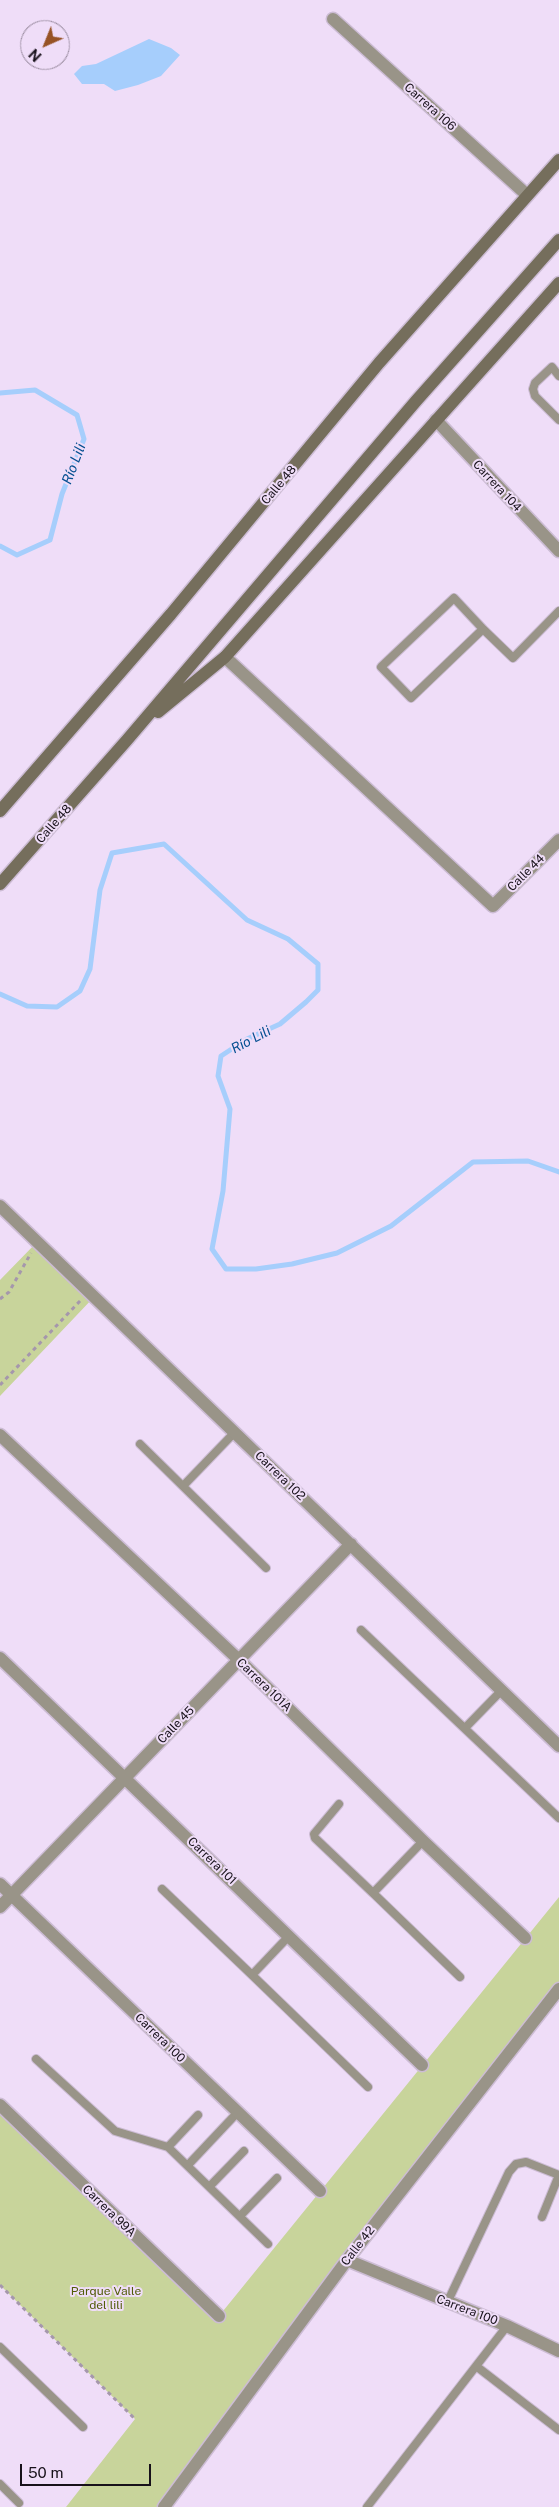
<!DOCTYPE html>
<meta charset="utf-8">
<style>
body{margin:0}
#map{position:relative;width:559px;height:2507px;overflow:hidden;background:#efddf8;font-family:"Public Sans",sans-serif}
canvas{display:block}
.north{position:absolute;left:20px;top:20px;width:50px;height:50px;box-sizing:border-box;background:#efddf8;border:1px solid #998b9f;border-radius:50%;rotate:224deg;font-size:14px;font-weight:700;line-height:20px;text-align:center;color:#17111a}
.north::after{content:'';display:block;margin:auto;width:18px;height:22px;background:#975325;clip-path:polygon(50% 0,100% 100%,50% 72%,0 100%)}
.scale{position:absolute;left:20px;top:2464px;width:131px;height:22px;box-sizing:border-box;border:2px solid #17111a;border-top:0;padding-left:6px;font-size:15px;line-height:18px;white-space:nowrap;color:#17111a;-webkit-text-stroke:4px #efddf8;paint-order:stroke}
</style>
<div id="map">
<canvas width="559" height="2507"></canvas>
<div class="north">N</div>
<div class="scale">50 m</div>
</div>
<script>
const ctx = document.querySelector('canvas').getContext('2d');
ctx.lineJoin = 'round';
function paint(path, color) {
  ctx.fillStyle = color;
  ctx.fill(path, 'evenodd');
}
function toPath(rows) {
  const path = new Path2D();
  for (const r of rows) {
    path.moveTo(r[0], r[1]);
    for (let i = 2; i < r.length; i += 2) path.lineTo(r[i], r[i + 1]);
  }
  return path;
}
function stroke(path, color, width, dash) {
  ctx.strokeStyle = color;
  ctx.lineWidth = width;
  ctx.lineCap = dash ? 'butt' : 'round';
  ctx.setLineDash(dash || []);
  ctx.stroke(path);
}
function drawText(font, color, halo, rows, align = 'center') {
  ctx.font = font + ' "Public Sans",sans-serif';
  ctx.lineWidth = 4;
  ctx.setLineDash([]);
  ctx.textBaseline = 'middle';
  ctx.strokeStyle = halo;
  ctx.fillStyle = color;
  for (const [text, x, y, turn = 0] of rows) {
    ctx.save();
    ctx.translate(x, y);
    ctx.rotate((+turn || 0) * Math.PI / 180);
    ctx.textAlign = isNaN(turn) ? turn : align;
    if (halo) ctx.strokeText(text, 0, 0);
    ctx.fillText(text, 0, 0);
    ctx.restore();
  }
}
const green = toPath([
 [37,1242,94,1297,0,1396,0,1280],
 [559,1897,559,1989,164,2507,66,2507,135,2419,0,2285,0,2105,219,2316]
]);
const water = toPath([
 [149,39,171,48,180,55,161,76,138,85,115,91,104,84,82,84,74,74,82,66,96,64]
]);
const stream = toPath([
 [0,393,35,390,77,415,84,439,62,494,50,540,17,555,0,546],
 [0,994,27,1006,57,1007,80,991,90,969,100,890,112,853,164,844,247,920,288,939,318,964,318,990,306,1002,280,1024,247,1039,221,1056,218,1076,230,1109,223,1191,212,1249,226,1269,256,1269,292,1264,337,1253,391,1226,473,1162,528,1161,559,1172]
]);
const path = toPath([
 [0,1299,9,1292,31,1253],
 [0,1385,80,1301],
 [0,2285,135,2419]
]);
const lane = toPath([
 [559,376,552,367,535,383,533,389,535,396,559,420],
 [454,598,483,629,411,698,381,667,454,598],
 [483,629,513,658,559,611],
 [140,1444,266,1568],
 [184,1485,235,1432],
 [361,1630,559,1818],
 [465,1728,501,1691],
 [339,1804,314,1834,315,1838,373,1893,423,1841],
 [162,1889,252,1975,289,1936],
 [373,1893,460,1977],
 [252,1975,368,2087],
 [36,2059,115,2131,168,2147,268,2244],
 [168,2147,198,2115],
 [188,2165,237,2113],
 [210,2186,244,2151],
 [240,2216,277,2178],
 [542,2217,559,2175],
 [447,2303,509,2172,516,2164,526,2162,559,2175],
 [0,2347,83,2427],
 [476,2366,559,2430],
 [0,2484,19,2503],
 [367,2507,507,2326]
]);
const street = toPath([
 [333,19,527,195],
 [436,420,559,551],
 [225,657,493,906,559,840],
 [0,1206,559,1746],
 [0,1435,239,1660,423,1841,525,1938],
 [0,1658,422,2065],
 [0,1884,320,2191],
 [0,1907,351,1544],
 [0,2105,219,2316],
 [347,2260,507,2326,559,2351],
 [164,2507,347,2260,559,1989]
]);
const secondary = toPath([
 [158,712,225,657,559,283],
 [0,811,171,614,379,363,559,160],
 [0,884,127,740,416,401,559,240]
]);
const streetNames = [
 ["Carrera 106",430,107,42],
 ["Calle 48",279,485,-50],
 ["Carrera 104",497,486,47],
 ["Calle 48",54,824,-49],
 ["Calle 44",526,873,-45],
 ["Carrera 102",280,1476,44],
 ["Carrera 101A",264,1685,44],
 ["Calle 45",176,1725,-46],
 ["Carrera 101",212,1861,44],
 ["Carrera 100",160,2038,44],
 ["Carrera 99A",109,2211,44],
 ["Calle 42",358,2246,-52],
 ["Carrera 100",467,2310,21]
];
const parkNames = [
 ["Parque Valle",106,2291],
 ["del lili",106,2305]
];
const waterNames = [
 ["Río Lili",74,464,-69],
 ["Río Lili",251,1040,-28]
];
paint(green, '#c8d49b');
paint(water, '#a6cefc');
stroke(stream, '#a6cefc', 5);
stroke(lane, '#ccbcd4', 10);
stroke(street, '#ccbcd4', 15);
stroke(secondary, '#ccbcd4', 15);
stroke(path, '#a597ac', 3, [4, 4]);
stroke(lane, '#999488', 8);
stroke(street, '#999488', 12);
stroke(secondary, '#756e5c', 12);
drawText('12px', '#17111a', '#efddf8', streetNames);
drawText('12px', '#515c07', '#efddf8', parkNames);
drawText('italic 14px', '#054f91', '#efddf8', waterNames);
</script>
